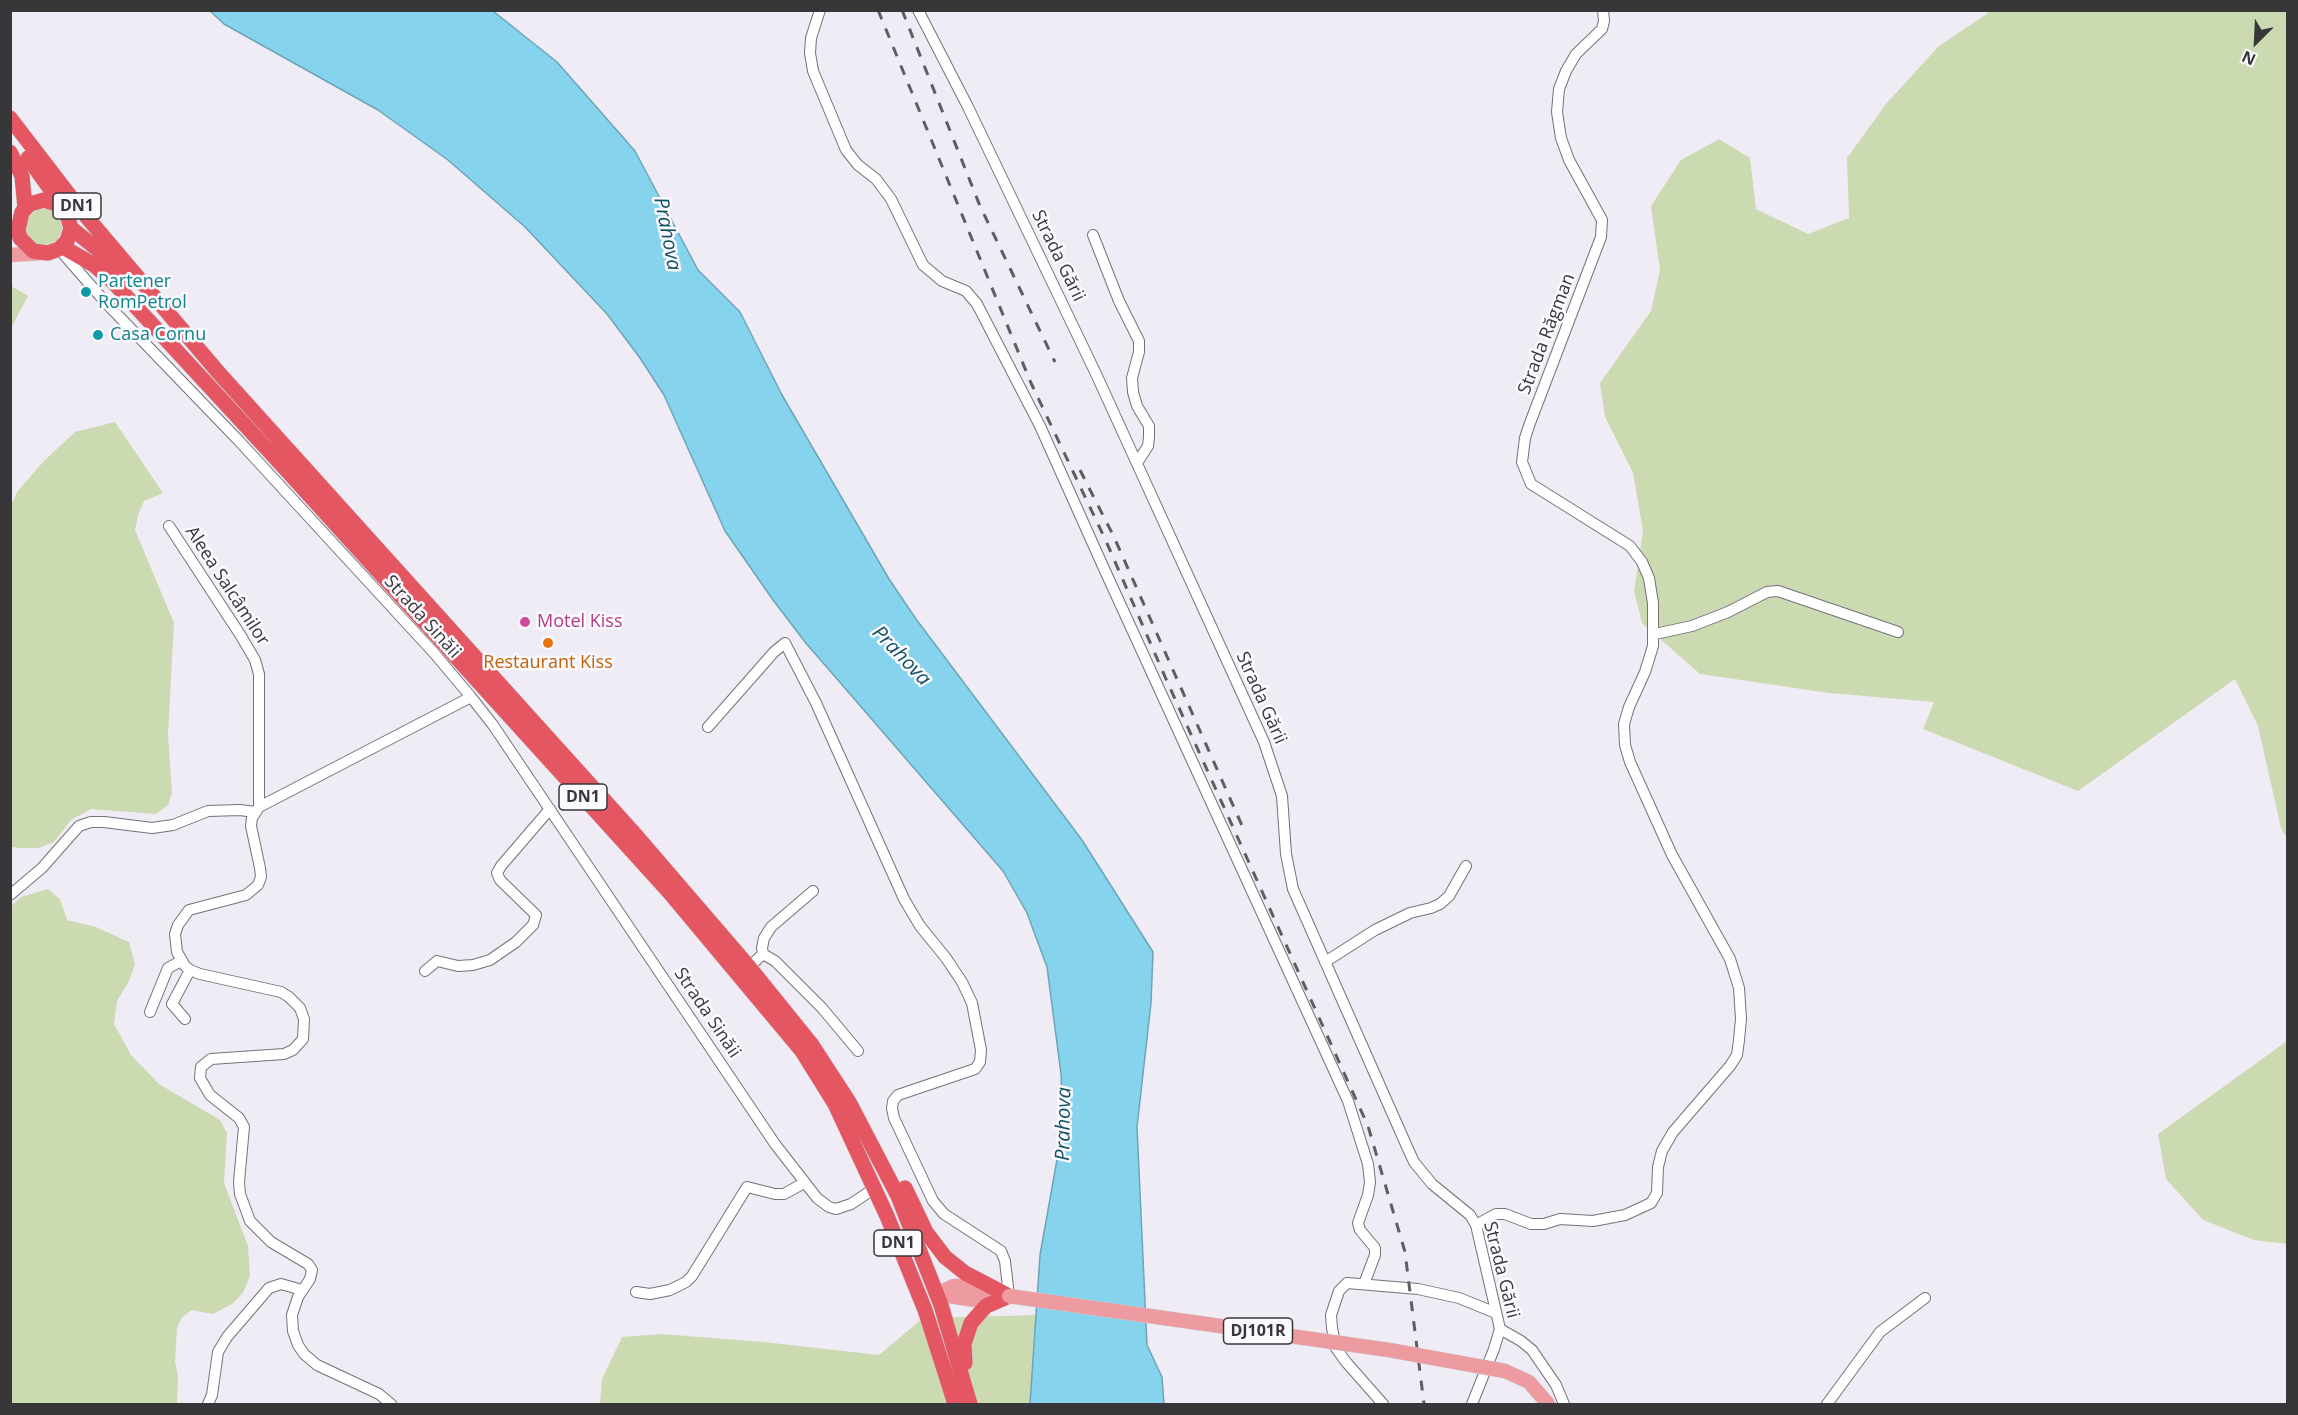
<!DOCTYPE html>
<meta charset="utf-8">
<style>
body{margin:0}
#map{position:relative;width:2298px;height:1415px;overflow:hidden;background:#f0ecf5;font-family:"Open Sans",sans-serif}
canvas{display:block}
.frame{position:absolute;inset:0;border:12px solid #373639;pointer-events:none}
.north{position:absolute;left:2226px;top:12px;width:60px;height:60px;-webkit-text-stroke:4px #fcfafe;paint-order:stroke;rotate:204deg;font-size:16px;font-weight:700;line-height:24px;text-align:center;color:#373639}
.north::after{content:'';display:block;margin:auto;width:21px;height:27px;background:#373639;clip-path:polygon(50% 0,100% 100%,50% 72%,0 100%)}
</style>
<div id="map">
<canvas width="2298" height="1415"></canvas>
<div class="frame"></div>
<div class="north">N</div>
</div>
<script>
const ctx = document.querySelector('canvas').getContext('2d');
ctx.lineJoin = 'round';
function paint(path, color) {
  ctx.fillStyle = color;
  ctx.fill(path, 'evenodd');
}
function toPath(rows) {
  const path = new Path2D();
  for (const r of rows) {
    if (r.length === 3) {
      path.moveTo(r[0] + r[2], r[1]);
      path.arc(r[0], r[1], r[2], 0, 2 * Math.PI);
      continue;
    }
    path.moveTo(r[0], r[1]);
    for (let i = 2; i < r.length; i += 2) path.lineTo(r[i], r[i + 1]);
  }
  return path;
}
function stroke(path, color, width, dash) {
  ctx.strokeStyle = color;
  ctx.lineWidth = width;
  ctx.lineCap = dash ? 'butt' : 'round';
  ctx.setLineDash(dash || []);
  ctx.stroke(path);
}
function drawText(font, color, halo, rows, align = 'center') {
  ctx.font = font + ' "Open Sans",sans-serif';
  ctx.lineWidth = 5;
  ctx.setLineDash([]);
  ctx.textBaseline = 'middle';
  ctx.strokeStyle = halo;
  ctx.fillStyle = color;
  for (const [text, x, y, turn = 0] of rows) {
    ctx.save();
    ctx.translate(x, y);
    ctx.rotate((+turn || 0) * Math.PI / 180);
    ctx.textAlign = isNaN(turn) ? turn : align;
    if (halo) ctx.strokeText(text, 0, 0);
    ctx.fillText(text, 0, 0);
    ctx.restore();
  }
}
const green = toPath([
 [1991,11,2287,11,2287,838,2281,828,2258,726,2235,679,2078,791,1923,729,1934,702,1829,693,1700,674,1642,623,1634,591,1643,531,1633,473,1605,417,1600,383,1651,311,1660,270,1651,206,1681,160,1719,139,1750,158,1756,209,1808,234,1849,218,1847,158,1886,104,1939,46],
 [44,227,18],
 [11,286,28,296,11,328],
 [115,422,163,493,144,501,138,515,135,530,174,623,168,734,172,793,168,805,156,814,91,809,71,820,54,842,38,848,17,848,10,846,11,506,17,492,44,461,75,432],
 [48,889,60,899,67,920,96,927,129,942,135,964,130,979,117,1001,114,1024,131,1055,159,1084,220,1120,227,1133,224,1183,248,1246,250,1276,243,1293,232,1304,213,1314,192,1310,182,1317,177,1328,175,1361,178,1376,177,1404,11,1404,12,978,11,906,21,897],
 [2287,1041,2287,1244,2254,1240,2203,1220,2166,1179,2158,1134],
 [1038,1315,1030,1404,600,1404,602,1379,622,1337,662,1334,764,1342,879,1355,923,1318]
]);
const water = toPath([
 [210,11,493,11,557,62,635,151,698,270,740,312,782,395,889,579,916,619,1082,840,1153,952,1151,1003,1137,1127,1147,1345,1162,1377,1164,1404,1030,1404,1040,1255,1063,1126,1061,1074,1047,967,1027,913,1003,871,805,642,773,600,725,531,664,395,640,358,607,314,525,227,448,160,378,110,224,24,210,11]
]);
const minor = toPath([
 [820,10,811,38,810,53,813,71,846,150,858,165,876,179,891,199,923,265,942,281,966,291,977,304,1040,426,1106,573,1348,1101,1368,1164,1370,1182,1368,1195,1358,1223,1360,1230,1375,1248,1375,1255,1364,1284],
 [918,10,968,107,1097,376,1264,742,1282,796,1286,854,1293,889,1408,1149,1414,1162,1432,1184,1470,1215,1476,1225,1500,1329,1494,1349,1472,1404],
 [1093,235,1119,301,1139,341,1139,352,1132,378,1133,392,1137,406,1149,426,1149,437,1148,446,1137,463],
 [59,249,107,304,239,441,434,653,471,697,493,725,775,1144,817,1198,829,1207,836,1209,851,1204,875,1188],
 [169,526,241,636,255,660,259,674,259,807],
 [1655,634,1692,626,1728,612,1767,592,1778,591,1898,632],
 [708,727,774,652,785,643,816,703,904,899,920,926,946,958,962,982,972,1003,981,1050,980,1062,975,1069,898,1095,893,1101,892,1108,894,1118,933,1201,944,1214,1001,1251,1005,1261,1009,1296],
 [10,895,42,868,79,826,91,822,104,822,152,828,173,825,208,811,240,810,255,812],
 [763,954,775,961,822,1008,858,1051],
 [1325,962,1375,930,1410,913,1431,908,1440,904,1449,896,1466,866],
 [749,967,763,954,762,948,764,938,771,927,813,891],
 [425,971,437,961,458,966,473,965,490,960,516,942,533,925,536,915,500,880,497,873,501,866,550,809],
 [150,1012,168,968,181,961],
 [185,1019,172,1004,190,970],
 [1476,1225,1496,1214,1505,1214,1531,1224,1544,1224,1560,1219,1593,1221,1625,1215,1651,1203,1657,1193,1658,1167,1662,1151,1673,1132,1730,1066,1737,1055,1739,1040,1741,1019,1739,988,1730,959,1672,855,1630,762,1625,745,1624,724,1629,707,1645,672,1653,646,1653,603,1649,578,1642,562,1630,546,1531,484,1522,462,1525,438,1530,423,1601,237,1602,220,1569,160,1561,138,1557,112,1559,89,1566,71,1576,54,1602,29,1604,21,1603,10],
 [636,1292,650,1294,670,1290,686,1282,692,1276,747,1187,775,1194,784,1194,804,1183],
 [1500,1329,1521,1341,1532,1350,1556,1385,1564,1404],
 [208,1404,212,1395,218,1352,227,1337,269,1288,281,1284,302,1290],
 [391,1404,379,1394,317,1365,304,1354,298,1345,293,1331,292,1315,298,1297,310,1279,312,1270,308,1264,271,1242,250,1221,240,1194,239,1182,244,1127,239,1118,210,1095,200,1078,201,1067,211,1059,284,1054,293,1050,303,1039,304,1019,300,1008,289,997,281,992,200,974,190,970,185,966,177,952,175,934,178,925,189,910,246,895,258,885,261,877,260,868,251,826,252,818,259,807,471,697],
 [1383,1404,1346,1362,1336,1348,1332,1328,1331,1315,1339,1291,1347,1283,1418,1289,1459,1298,1496,1313],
 [1827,1404,1880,1332,1925,1298]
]);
const major = toPath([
 [10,255,41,253],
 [936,1294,954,1286,976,1287,990,1290],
 [936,1294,975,1300,1001,1297],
 [1505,1371,1529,1382,1548,1404]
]);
const highway = toPath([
 [10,118,80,209,218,372,632,831,749,967,812,1045,849,1102,898,1196,941,1305,970,1404],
 [10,152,22,176,25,208],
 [28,158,66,211,71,228,67,241,59,249,48,253,33,251,20,238,18,230,22,212,30,204,44,200,60,205],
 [71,228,97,249,130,282],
 [63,247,94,265,113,282,281,464,670,893,802,1051,835,1104,887,1216,925,1310,955,1404],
 [905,1188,926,1232,945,1257,965,1273,1009,1296],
 [965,1363,964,1344,971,1323,986,1306,1009,1296]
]);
const rail = toPath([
 [878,10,1031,383,1106,541,1166,679,1368,1126,1405,1252,1424,1404],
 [902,10,980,206,1055,362],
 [1080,470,1114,537,1244,830]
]);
const majorBridge = toPath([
 [1009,1296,1389,1350,1505,1371]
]);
const markers = [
 [86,292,6,"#0f9aa8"],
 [98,335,6,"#0f9aa8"],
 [525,622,6,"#d1479c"],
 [548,643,6,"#e8710a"]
];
const shields = [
 [77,206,48],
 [583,797,48],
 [898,1243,48],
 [1258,1331,69]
];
const shieldNames = [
 ["DN1",77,206],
 ["DN1",583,797],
 ["DN1",898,1243],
 ["DJ101R",1258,1331]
];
const streetNames = [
 ["Strada Gării",1058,256,64],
 ["Strada Răgman",1547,334,-69],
 ["Aleea Salcâmilor",227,586,57],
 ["Strada Sinăii",422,617,48],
 ["Strada Gării",1261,698,66],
 ["Strada Sinăii",707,1013,56],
 ["Strada Gării",1501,1270,76]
];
const cultureNames = [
 ["Partener",98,282],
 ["RomPetrol",98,303],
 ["Casa Cornu",110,335]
];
const hotelNames = [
 ["Motel Kiss",537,622]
];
const foodNames = [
 ["Restaurant Kiss",548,663]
];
const waterNames = [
 ["Prahova",667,234,79],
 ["Prahova",901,656,46],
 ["Prahova",1064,1124,-89]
];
paint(green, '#ccdab1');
paint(water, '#86d3ed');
stroke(water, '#6ea4b7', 1.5);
stroke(minor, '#75717a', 12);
stroke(major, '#cbcbcc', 15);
stroke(highway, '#cbcbcc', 16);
stroke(minor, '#fff', 10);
stroke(major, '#ee9aa1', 14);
stroke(highway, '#e35662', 15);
stroke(rail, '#5f5d62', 3, [10, 10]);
stroke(majorBridge, '#cbcbcc', 15, []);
stroke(majorBridge, '#ee9aa1', 14);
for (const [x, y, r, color] of markers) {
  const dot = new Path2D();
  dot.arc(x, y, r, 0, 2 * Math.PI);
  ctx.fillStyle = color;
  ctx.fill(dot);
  stroke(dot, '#fcfafe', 2);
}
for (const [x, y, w] of shields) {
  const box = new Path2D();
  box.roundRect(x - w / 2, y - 13, w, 26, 4.5);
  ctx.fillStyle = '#fcfafe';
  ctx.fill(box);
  stroke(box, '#373639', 1.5);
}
drawText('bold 16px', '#373639', null, shieldNames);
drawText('18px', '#373639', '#fcfafe', streetNames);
drawText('18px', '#0d838f', '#fcfafe', cultureNames, 'left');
drawText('18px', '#b23c85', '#fcfafe', hotelNames, 'left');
drawText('18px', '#c56008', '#fcfafe', foodNames);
drawText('italic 20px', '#0f5163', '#fcfafe', waterNames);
</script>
